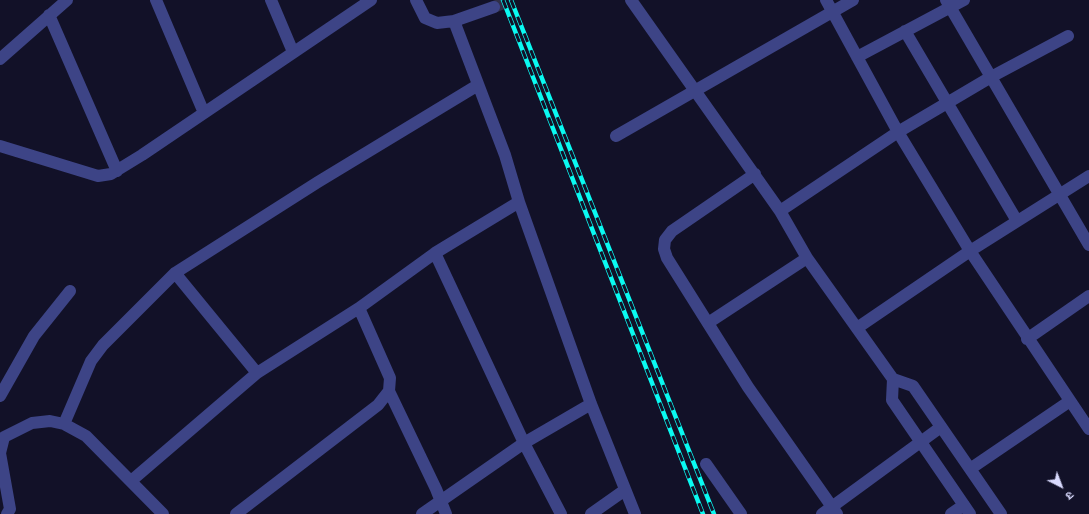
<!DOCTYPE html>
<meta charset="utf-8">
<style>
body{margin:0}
#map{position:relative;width:1089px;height:514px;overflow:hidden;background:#121128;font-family:"Sofia Sans Condensed","Noto Sans Devanagari",sans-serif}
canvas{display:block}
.north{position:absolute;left:1041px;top:466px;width:40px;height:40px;-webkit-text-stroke:3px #121128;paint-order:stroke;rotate:138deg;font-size:11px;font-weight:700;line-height:16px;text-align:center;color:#d9dafe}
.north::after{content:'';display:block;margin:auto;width:14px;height:18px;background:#d9dafe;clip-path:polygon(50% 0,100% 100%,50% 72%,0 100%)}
</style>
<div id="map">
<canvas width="1089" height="514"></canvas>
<div class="north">उ</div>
</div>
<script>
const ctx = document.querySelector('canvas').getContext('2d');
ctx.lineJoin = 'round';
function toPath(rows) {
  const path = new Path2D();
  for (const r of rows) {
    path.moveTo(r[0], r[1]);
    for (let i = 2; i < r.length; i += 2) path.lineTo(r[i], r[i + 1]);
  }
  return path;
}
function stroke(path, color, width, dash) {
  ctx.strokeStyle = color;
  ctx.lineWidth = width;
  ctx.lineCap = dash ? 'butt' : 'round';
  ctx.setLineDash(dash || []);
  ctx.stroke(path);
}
const minorTunnel = toPath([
 [494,7,510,0]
]);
const minor = toPath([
 [156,0,204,113],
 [271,0,293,52],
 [416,0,425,18,437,23,454,21,494,7],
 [631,0,780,211,807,258,893,379,913,386,1001,514],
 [826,0,898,132,970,251,1089,429],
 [946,0,1089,245],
 [49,15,117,171],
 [905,31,1017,221],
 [857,57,964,0],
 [0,59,67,0],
 [616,136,853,0],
 [0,146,98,176,111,174,142,155,371,0],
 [755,174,672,231,665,240,664,249,667,258,748,387,837,514],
 [519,202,591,404,635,514],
 [780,211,898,132,991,77,1068,36],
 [435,253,524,443,561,514],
 [175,273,257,373],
 [708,323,807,258],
 [857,328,970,251,1089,176],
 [1027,339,1089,296],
 [893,379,892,400,970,514],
 [389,391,436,489,446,514],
 [0,396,34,336,70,291],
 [64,424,91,361,103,345,175,273,318,182,478,85],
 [706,464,741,514],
 [970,469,1070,401],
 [131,481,257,373,359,308],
 [7,514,10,509,0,453,4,437,32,423,50,421,64,424,86,436,163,514],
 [236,514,378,405,389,391,390,378,359,308,435,253,519,202,505,155,454,21],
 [422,514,524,443,591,404],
 [591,514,625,490],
 [822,514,941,427],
 [951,514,964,505]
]);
const rail = toPath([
 [503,0,703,514],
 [511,0,714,514]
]);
stroke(minorTunnel, '#302f48', 12, [12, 6]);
stroke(minor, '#3d4486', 12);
stroke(rail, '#0af9f1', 4.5);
stroke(rail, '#121128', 3, [9]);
</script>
